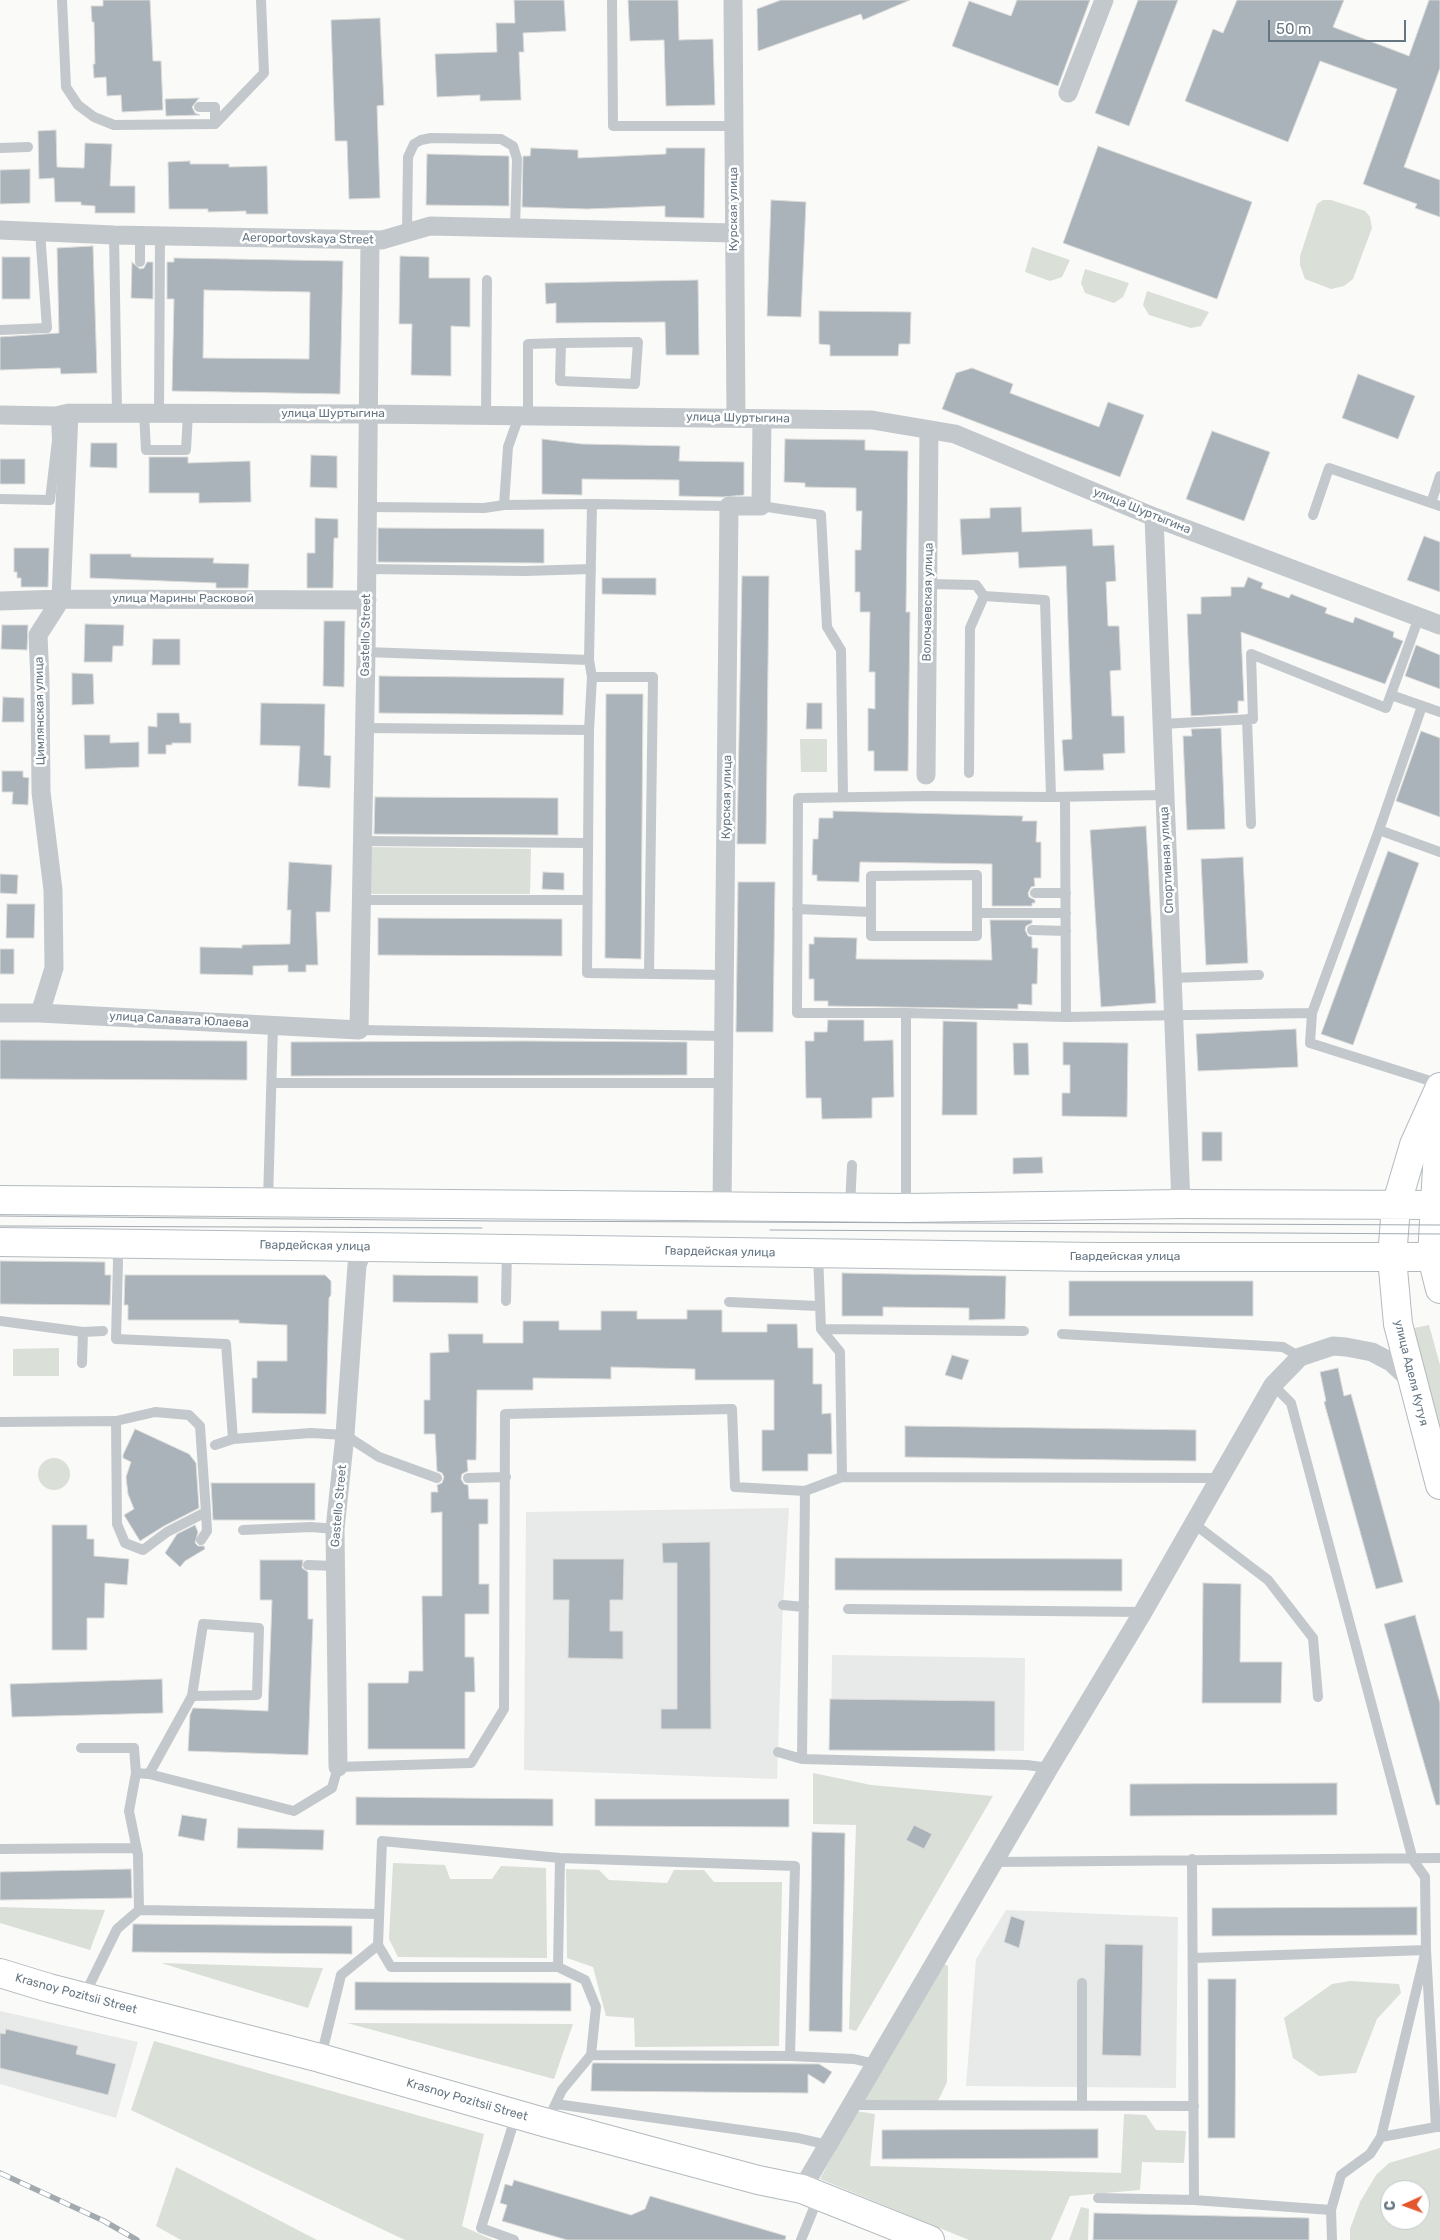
<!DOCTYPE html>
<meta charset="utf-8">
<style>
body{margin:0}
#map{position:relative;width:1440px;height:2240px;overflow:hidden;background:#fafaf8;font-family:Rubik,sans-serif}
canvas{display:block}
.north{position:absolute;left:1380px;top:2180px;width:50px;height:50px;box-sizing:border-box;background:#fff;border:1px solid #c1c8cd;border-radius:50%;rotate:268deg;font-size:14px;font-weight:700;line-height:20px;text-align:center;color:#657683}
.north::after{content:'';display:block;margin:auto;width:18px;height:22px;background:#e4572e;clip-path:polygon(50% 0,100% 100%,50% 72%,0 100%)}
.scale{position:absolute;left:1268px;top:20px;width:138px;height:22px;box-sizing:border-box;border:2px solid #657683;border-top:0;padding-left:6px;font-size:15px;line-height:18px;white-space:nowrap;color:#657683;-webkit-text-stroke:4px #fff;paint-order:stroke}
</style>
<div id="map">
<canvas width="1440" height="2240"></canvas>
<div class="north">С</div>
<div class="scale">50 m</div>
</div>
<script>
const ctx = document.querySelector('canvas').getContext('2d');
ctx.lineJoin = 'round';
function paint(path, color) {
  ctx.fillStyle = color;
  ctx.fill(path, 'evenodd');
}
function toPath(rows) {
  const path = new Path2D();
  for (const r of rows) {
    if (r.length === 3) {
      path.moveTo(r[0] + r[2], r[1]);
      path.arc(r[0], r[1], r[2], 0, 2 * Math.PI);
      continue;
    }
    path.moveTo(r[0], r[1]);
    for (let i = 2; i < r.length; i += 2) path.lineTo(r[i], r[i + 1]);
  }
  return path;
}
function stroke(path, color, width, dash) {
  ctx.strokeStyle = color;
  ctx.lineWidth = width;
  ctx.lineCap = dash ? 'butt' : 'round';
  ctx.setLineDash(dash || []);
  ctx.stroke(path);
}
function drawText(font, color, halo, rows, align = 'center') {
  ctx.font = font + ' Rubik,sans-serif';
  ctx.lineWidth = 5;
  ctx.setLineDash([]);
  ctx.textBaseline = 'middle';
  ctx.strokeStyle = halo;
  ctx.fillStyle = color;
  for (const [text, x, y, turn = 0] of rows) {
    ctx.save();
    ctx.translate(x, y);
    ctx.rotate((+turn || 0) * Math.PI / 180);
    ctx.textAlign = isNaN(turn) ? turn : align;
    if (halo) ctx.strokeText(text, 0, 0);
    ctx.fillText(text, 0, 0);
    ctx.restore();
  }
}
const built = toPath([
 [789,1508,783,1605,777,1779,524,1770,526,1512],
 [832,1655,1025,1658,1024,1751,831,1748],
 [1006,1910,1178,1917,1176,2088,966,2086,976,1959],
 [0,2011,138,2042,116,2118,0,2084]
]);
const green = toPath([
 [1323,200,1331,200,1365,211,1370,217,1372,228,1353,279,1344,286,1331,289,1305,279,1300,265,1300,256,1317,204],
 [1032,247,1070,260,1062,277,1050,281,1025,272],
 [1085,269,1129,283,1123,297,1114,303,1085,293,1081,283],
 [1147,291,1209,312,1201,326,1191,328,1149,315,1143,305],
 [800,739,827,739,827,772,801,772],
 [368,847,531,849,530,894,367,894],
 [1429,1325,1440,1365,1440,1436,1414,1328],
 [59,1348,59,1376,13,1376,13,1349],
 [54,1474,16],
 [813,1773,871,1785,993,1796,856,2031,849,2029,856,1825,813,1824],
 [393,1863,445,1865,450,1879,492,1879,501,1866,546,1868,547,1958,398,1957,389,1939],
 [566,1869,599,1870,609,1880,667,1883,674,1870,704,1870,714,1882,782,1882,779,2046,635,2047,634,2018,606,2016,593,1967,567,1958],
 [0,1907,105,1910,90,1950,0,1923],
 [940,1962,948,1966,947,2082,938,2101,859,2101],
 [161,1963,323,1968,308,2008],
 [1350,1981,1399,1984,1401,1993,1377,2019,1356,2073,1319,2076,1293,2058,1284,2018,1332,1984],
 [347,2023,573,2024,554,2079],
 [154,2041,484,2134,462,2226,493,2240,405,2240,131,2110],
 [856,2111,875,2114,870,2166,1121,2173,1124,2114,1146,2115,1156,2130,1186,2131,1184,2163,1142,2162,1140,2190,1070,2196,1051,2240,969,2240,820,2179],
 [1440,2148,1440,2240,1350,2240,1350,2229,1360,2202,1376,2175,1389,2163],
 [1390,2190,1420,2190,1420,2220,1390,2220],
 [176,2167,317,2240,181,2240,156,2226],
 [1081,2207,1089,2209,1088,2240,1069,2240]
]);
const building = toPath([
 [103,0,150,0,153,61,161,61,163,110,122,112,121,95,107,96,106,77,94,78,93,64,95,64,94,22,92,22,91,6,103,6,103,0],
 [514,0,564,0,566,31,523,33,524,52,519,52,521,100,480,101,480,95,437,97,435,54,497,52,496,23,515,23,514,0],
 [628,0,678,0,679,40,713,39,715,105,666,106,664,40,630,41,628,0],
 [781,0,910,0,863,20,861,14,758,51,757,9,781,0],
 [1017,0,1090,0,1058,86,952,46,969,1,1011,16,1017,0],
 [1138,0,1178,0,1129,126,1095,113,1138,0],
 [1237,0,1344,0,1333,27,1409,56,1429,0,1440,0,1440,68,1404,167,1440,180,1440,217,1415,208,1417,204,1363,184,1397,89,1320,61,1288,142,1185,101,1213,29,1223,33,1237,0],
 [380,18,384,105,377,106,380,198,349,199,347,141,335,141,331,20,380,18],
 [199,98,192,107,195,113,200,115,166,116,165,99,199,98],
 [56,130,57,167,84,168,85,143,112,144,110,186,135,186,135,213,95,213,95,206,81,205,81,202,55,202,54,178,39,179,38,131,56,130],
 [1098,146,1252,202,1217,299,1063,243,1098,146],
 [531,148,578,150,578,158,666,154,666,148,705,148,704,218,665,217,665,206,587,209,522,207,523,156,530,156,531,148],
 [427,154,509,156,509,206,426,205,427,154],
 [190,161,190,164,229,164,229,167,267,166,268,214,246,214,246,211,208,212,208,209,169,209,168,162,190,161],
 [30,169,30,203,0,204,0,170,30,169],
 [771,200,806,202,801,317,767,316,771,200],
 [93,246,97,373,61,374,60,368,0,370,0,337,59,333,57,248,93,246],
 [400,256,429,257,429,278,470,278,470,327,451,326,451,376,411,375,412,324,399,324,400,256],
 [2,257,30,257,30,299,2,299,2,257],
 [174,258,343,261,340,394,172,391,174,299,167,299,167,262,174,262,174,258],
 [204,290,310,292,309,359,203,358,204,290],
 [132,262,140,269,144,268,147,262,153,262,153,299,131,298,132,262],
 [698,280,699,355,666,355,665,322,556,323,556,303,546,304,545,283,698,280],
 [819,311,911,312,910,344,899,344,898,356,830,356,830,345,819,344,819,311],
 [972,368,1013,384,1010,393,1099,427,1108,402,1144,415,1120,477,942,409,956,373,972,368],
 [1358,374,1415,396,1398,439,1342,418,1358,374],
 [1212,431,1270,452,1244,521,1186,499,1212,431],
 [542,439,582,444,680,446,679,461,744,462,744,495,723,497,679,496,679,480,582,479,582,495,542,494,542,439],
 [785,439,865,440,865,450,908,451,906,612,910,612,908,771,874,771,874,751,868,751,868,708,875,709,875,672,869,672,870,612,860,612,860,592,855,592,855,550,861,550,862,511,856,511,856,488,805,487,805,483,784,482,785,439],
 [91,443,117,443,117,468,90,467,91,443],
 [311,455,337,456,337,488,310,487,311,455],
 [149,457,188,457,188,463,250,461,251,502,199,503,199,493,149,493,149,457],
 [0,459,25,459,25,484,0,484,0,459],
 [1021,507,1022,532,1092,529,1093,546,1114,545,1116,581,1106,582,1108,626,1119,626,1121,670,1110,671,1112,716,1124,716,1125,753,1103,754,1104,770,1064,771,1062,740,1072,739,1066,566,1019,568,1018,552,962,555,960,519,990,518,990,508,1021,507],
 [315,518,338,519,338,538,334,538,333,588,307,588,307,553,315,553,315,518],
 [378,528,544,529,544,563,378,562,378,528],
 [1424,536,1440,542,1440,592,1407,580,1424,536],
 [14,548,49,548,48,587,21,587,21,578,17,578,17,572,14,572,14,548],
 [90,554,131,554,131,557,214,558,213,563,249,564,248,588,216,588,216,583,90,578,90,554],
 [742,576,769,576,766,844,737,844,742,576],
 [1248,577,1263,583,1261,588,1289,598,1291,594,1327,608,1325,613,1353,623,1355,617,1394,632,1393,637,1403,641,1385,684,1241,632,1244,701,1238,701,1238,713,1191,716,1187,614,1201,614,1201,597,1231,596,1231,587,1244,587,1248,577],
 [602,578,656,578,656,595,602,594,602,578],
 [324,621,345,621,344,687,323,686,324,621],
 [85,624,124,625,123,646,113,646,112,662,84,662,85,624],
 [2,625,28,625,27,650,1,649,2,625],
 [153,639,180,639,180,665,152,665,153,639],
 [1416,645,1440,655,1440,689,1405,676,1416,645],
 [72,673,93,674,94,704,72,705,72,673],
 [379,676,564,678,563,715,379,713,379,676],
 [606,694,643,694,641,959,605,958,606,694],
 [3,697,24,698,24,722,2,722,3,697],
 [261,703,325,704,324,755,331,756,330,788,298,786,300,746,260,745,261,703],
 [807,703,822,703,822,729,806,729,807,703],
 [157,713,179,713,180,723,191,723,191,743,172,743,172,745,166,745,166,754,148,754,148,726,157,727,157,713],
 [1221,728,1225,829,1187,830,1183,736,1192,736,1191,729,1221,728],
 [1421,731,1440,738,1440,817,1396,801,1421,731],
 [84,735,110,735,110,743,139,742,139,767,85,769,84,735],
 [2,771,23,771,23,777,29,778,28,805,12,804,13,792,2,792,2,771],
 [375,797,558,798,558,835,374,834,375,797],
 [833,811,1023,816,1022,821,1037,821,1036,842,1041,842,1041,878,1034,878,1035,886,1031,887,1028,893,1029,897,1035,900,1035,903,1032,903,1032,906,992,906,992,864,860,862,859,882,817,881,817,875,812,875,813,839,818,839,819,818,833,818,833,811],
 [1146,826,1156,1003,1101,1007,1090,830,1146,826],
 [1388,851,1419,863,1353,1045,1321,1034,1388,851],
 [1243,857,1248,963,1206,965,1201,859,1243,857],
 [289,862,332,865,330,912,316,912,318,965,306,965,306,972,288,972,288,965,253,966,253,975,200,974,200,947,242,948,242,945,290,944,291,910,287,910,289,862],
 [543,872,564,873,564,890,542,889,543,872],
 [0,874,18,875,17,894,0,893,0,874],
 [738,882,775,882,773,1032,736,1032,738,882],
 [7,904,35,904,34,938,6,938,7,904],
 [378,918,562,919,562,956,378,955,378,918],
 [990,920,1032,920,1032,923,1026,926,1025,930,1028,936,1032,937,1032,948,1038,948,1037,984,1032,984,1032,1005,1018,1004,1018,1009,828,1006,828,1001,814,1001,814,979,809,979,809,944,814,944,814,937,857,938,856,959,992,960,990,920],
 [0,949,14,949,14,974,0,974,0,949],
 [828,1020,864,1020,864,1041,893,1040,894,1097,872,1098,872,1118,822,1119,821,1098,806,1098,805,1041,814,1041,814,1032,827,1032,828,1020],
 [943,1021,977,1022,977,1115,942,1115,943,1021],
 [1296,1029,1298,1067,1198,1071,1196,1034,1296,1029],
 [0,1040,247,1041,247,1080,0,1079,0,1040],
 [523,1041,687,1042,687,1075,291,1076,291,1042,523,1041],
 [1063,1042,1128,1043,1127,1117,1062,1116,1062,1093,1070,1093,1070,1065,1063,1065,1063,1042],
 [1013,1043,1028,1043,1029,1075,1014,1075,1013,1043],
 [1202,1132,1222,1132,1222,1161,1202,1161,1202,1132],
 [1042,1157,1043,1173,1013,1174,1013,1158,1042,1157],
 [0,1261,105,1262,105,1275,111,1275,110,1305,0,1304,0,1261],
 [842,1273,1006,1276,1005,1319,969,1320,969,1308,883,1307,883,1316,842,1316,842,1273],
 [125,1275,325,1275,331,1281,331,1295,329,1298,326,1414,252,1413,252,1378,257,1378,257,1361,287,1361,287,1325,239,1323,239,1320,128,1320,128,1305,124,1305,125,1275],
 [393,1275,478,1276,478,1303,393,1302,393,1275],
 [1069,1281,1253,1281,1253,1316,1069,1316,1069,1281],
 [687,1310,722,1310,722,1332,767,1332,767,1324,797,1324,798,1348,813,1348,813,1384,822,1384,822,1414,831,1413,832,1454,808,1454,808,1471,762,1471,762,1430,774,1430,774,1380,695,1380,695,1369,611,1367,611,1379,533,1378,533,1390,477,1390,476,1460,467,1460,468,1471,462,1474,461,1479,464,1484,468,1485,469,1499,488,1499,488,1524,479,1524,479,1584,489,1584,489,1614,465,1614,465,1657,474,1657,475,1692,465,1692,465,1749,368,1749,368,1683,408,1683,409,1671,423,1671,422,1596,442,1596,442,1512,431,1513,431,1492,438,1492,437,1485,442,1483,444,1477,442,1473,437,1471,435,1434,424,1434,424,1400,430,1400,430,1353,449,1352,448,1334,483,1334,483,1343,523,1343,523,1321,559,1321,559,1330,601,1330,601,1311,637,1311,637,1319,687,1319,687,1310],
 [952,1355,969,1360,962,1380,945,1375,952,1355],
 [1338,1368,1344,1396,1351,1394,1403,1582,1376,1589,1324,1402,1326,1401,1320,1372,1338,1368],
 [905,1426,1196,1430,1196,1461,905,1457,905,1426],
 [135,1429,189,1454,196,1463,199,1508,164,1526,140,1541,124,1515,134,1509,128,1494,126,1477,131,1462,123,1458,123,1455,135,1429],
 [211,1483,315,1483,315,1520,213,1520,211,1483],
 [52,1525,87,1525,87,1539,94,1539,94,1556,129,1559,127,1585,105,1583,104,1618,87,1618,87,1650,52,1650,52,1525],
 [195,1525,198,1532,195,1543,198,1546,204,1546,205,1549,185,1561,180,1567,165,1553,177,1534,195,1525],
 [710,1542,711,1729,661,1729,661,1709,677,1709,677,1563,663,1563,662,1543,710,1542],
 [835,1558,1122,1559,1122,1591,835,1590,835,1558],
 [553,1559,624,1559,623,1600,610,1600,610,1631,623,1631,623,1659,568,1658,569,1600,553,1600,553,1559],
 [260,1560,303,1560,302,1568,308,1572,308,1619,313,1619,308,1755,188,1751,190,1715,193,1708,268,1711,272,1600,260,1600,260,1560],
 [1203,1583,1241,1584,1240,1662,1282,1662,1281,1703,1202,1703,1203,1583],
 [1415,1615,1440,1703,1440,1805,1436,1805,1384,1624,1415,1615],
 [162,1679,163,1713,12,1717,10,1684,162,1679],
 [830,1699,995,1701,995,1751,829,1750,830,1699],
 [1337,1783,1337,1815,1130,1816,1130,1784,1337,1783],
 [356,1797,553,1799,553,1826,356,1825,356,1797],
 [595,1799,789,1799,789,1827,595,1826,595,1799],
 [182,1815,207,1819,204,1841,178,1836,182,1815],
 [914,1825,932,1834,924,1849,906,1840,914,1825],
 [238,1828,324,1830,323,1850,237,1848,238,1828],
 [812,1832,845,1833,842,2032,809,2031,812,1832],
 [131,1869,132,1898,0,1900,0,1872,131,1869],
 [1417,1907,1417,1935,1212,1936,1212,1908,1417,1907],
 [1011,1916,1025,1921,1019,1948,1004,1942,1011,1916],
 [133,1924,352,1926,352,1954,132,1952,133,1924],
 [1105,1944,1143,1945,1141,2056,1102,2055,1105,1944],
 [1208,1979,1236,1979,1235,2138,1208,2138,1208,1979],
 [355,1982,571,1983,571,2011,355,2010,355,1982],
 [6,2029,78,2046,76,2054,116,2064,108,2095,0,2068,0,2033,5,2034,6,2029],
 [593,2063,819,2064,832,2072,824,2084,808,2074,808,2093,591,2091,592,2065,593,2063],
 [1098,2129,1098,2158,882,2159,882,2130,1098,2129],
 [514,2180,631,2215,645,2209,650,2196,786,2236,785,2240,567,2240,502,2221,507,2205,500,2203,505,2184,512,2186,514,2180],
 [1094,2213,1309,2218,1309,2240,1093,2240,1094,2213]
]);
const lane = toPath([
 [62,0,66,87,78,105,94,117,114,125,215,124,264,73,261,0],
 [612,0,613,126,734,126],
 [199,107,215,107,215,124],
 [0,148,28,147],
 [407,232,408,157,414,144,421,140,431,138,501,139,513,146,517,159,515,228],
 [114,235,117,413],
 [140,235,140,262],
 [0,330,47,328,40,232],
 [144,413,146,450,186,450,188,413],
 [159,413,160,236],
 [486,415,487,280],
 [519,416,508,447,504,505,592,504,589,660,592,677,653,677,649,974],
 [528,416,528,344,561,343,638,342,635,384,560,381,561,343],
 [0,499,50,500,57,440,56,416],
 [1431,503,1440,476],
 [592,504,729,506],
 [761,506,821,515,827,627,841,650,843,797],
 [368,507,484,508,504,505],
 [1313,515,1329,468,1440,506],
 [367,569,525,571,591,569],
 [928,584,976,585,984,596,1045,600,1051,797,1164,795],
 [366,652,589,660],
 [592,677,589,730,587,973,725,975],
 [1391,695,1440,712],
 [1247,719,1251,824],
 [1162,724,1253,719,1251,654,1386,708,1419,617],
 [364,728,589,730],
 [969,773,970,628,984,596],
 [1065,797,1066,1017],
 [1379,830,1422,706],
 [361,841,587,843],
 [1035,893,1066,893],
 [360,900,587,900],
 [797,909,871,912,871,936,977,936,977,875,871,876,871,912],
 [977,913,1066,913],
 [1032,930,1066,931],
 [1172,978,1259,975],
 [906,1013,1066,1017,1312,1013,1379,830,1440,852],
 [1312,1013,1310,1043,1440,1084],
 [359,1030,725,1036],
 [272,1083,724,1083],
 [268,1201,273,1025],
 [850,1207,852,1165],
 [906,1207,906,1013,797,1013,798,798,927,796,1051,797],
 [116,1246,118,1261,116,1339,226,1344,233,1439,311,1433,345,1435,379,1457,437,1478],
 [818,1254,821,1329,840,1352,842,1477,805,1491,802,1759,1027,1765,1049,1768],
 [506,1301,507,1249],
 [729,1302,818,1306],
 [0,1321,83,1332,103,1331],
 [821,1329,1024,1331],
 [1062,1334,1283,1347,1300,1357],
 [82,1363,83,1332],
 [1273,1385,1291,1403,1413,1860,1425,1877,1426,1950,1436,2127,1440,2127],
 [0,1422,116,1421,117,1524,125,1543,143,1550,167,1532,206,1512,200,1426,189,1415,155,1412,116,1421],
 [215,1445,233,1439],
 [842,1477,1218,1478],
 [468,1478,506,1477],
 [1193,1523,1268,1580,1313,1638,1318,1697],
 [243,1530,311,1527,335,1529],
 [201,1540,207,1531,206,1512],
 [308,1565,335,1566],
 [783,1605,804,1607],
 [848,1609,1143,1612],
 [81,1748,134,1748,136,1773],
 [778,1752,802,1759],
 [149,1774,192,1696,203,1624,259,1628,257,1695,192,1696],
 [0,1849,136,1848],
 [1192,1859,1194,2200],
 [994,1862,1440,1858],
 [139,1910,379,1914],
 [378,1945,391,1967,558,1967,585,1980,596,2007,591,2055],
 [1193,1958,1426,1950,1381,2137],
 [558,1967,560,1858],
 [1082,1983,1082,2106],
 [84,1996,117,1929,139,1910,138,1855,129,1811,136,1773,149,1774,294,1811,332,1788,338,1767,471,1763,504,1709,505,1414,732,1409,735,1487,805,1491],
 [321,2057,341,1975,378,1945,382,1841,560,1858,795,1866,790,2056,854,2059,875,2064],
 [556,2104,798,2138,828,2145],
 [851,2105,1194,2106],
 [547,2122,562,2090,591,2055,790,2056],
 [1098,2198,1194,2200,1331,2210,1332,2240],
 [1331,2210,1341,2175,1370,2154,1381,2137,1436,2127],
 [514,2240,481,2228,516,2115],
 [801,2240,818,2198]
]);
const street = toPath([
 [733,0,736,418],
 [1068,93,1104,0],
 [0,230,114,235,382,240,430,226,734,233],
 [0,415,56,416,69,413,369,414,872,420,955,434,1154,517,1440,625],
 [1154,517,1181,1204],
 [0,601,61,599,367,600],
 [926,775,929,430],
 [0,1013,40,1013,359,1030,366,652,370,240],
 [40,1013,54,968,53,890,41,792,40,681,38,635,61,599,69,413],
 [722,1206,729,506,761,506,762,419],
 [338,1767,335,1529,345,1435,357,1265,364,1247],
 [802,2189,1049,1768,1143,1612,1273,1385,1300,1357,1333,1346,1346,1347,1372,1352,1391,1362,1413,1383]
]);
const secondary = toPath([
 [1440,1087,1414,1145,1396,1206,1392,1258,1398,1324,1440,1485],
 [1440,1115,1432,1257,1440,1289],
 [0,1200,906,1208,1181,1204,1440,1205],
 [0,1242,1097,1257,1440,1257],
 [0,1973,49,1988,320,2058,547,2123,758,2180,802,2189,930,2240]
]);
const tram = toPath([
 [0,1216,495,1221,1440,1225],
 [0,1226,482,1228],
 [770,1230,1440,1234]
]);
const rail = toPath([
 [0,2173,104,2221,137,2240]
]);
const streetNames = [
 ["Курская улица",734,209,-90],
 ["Aeroportovskaya Street",308,239,1],
 ["улица Шуртыгина",333,414],
 ["улица Шуртыгина",738,418,1],
 ["улица Шуртыгина",1142,511,22],
 ["улица Марины Расковой",183,599],
 ["Волочаевская улица",928,602,-89],
 ["Gastello Street",366,635,-89],
 ["Цимлянская улица",40,711,-91],
 ["Курская улица",727,797,-89],
 ["Спортивная улица",1167,860,-93],
 ["улица Салавата Юлаева",179,1020,3],
 ["Гвардейская улица",315,1246,1],
 ["Гвардейская улица",720,1252,1],
 ["Гвардейская улица",1125,1257],
 ["улица Аделя Кутуя",1411,1373,76],
 ["Gastello Street",339,1506,-85],
 ["Krasnoy Pozitsii Street",76,1994,15],
 ["Krasnoy Pozitsii Street",467,2100,16]
];
paint(built, '#e8e9e9');
paint(green, '#dadfd7');
paint(building, '#aab3b9');
stroke(building, '#dcdcda', 1);
stroke(secondary, '#b3babf', 30);
stroke(lane, '#c3c8cc', 10);
stroke(street, '#c3c8cc', 19);
stroke(secondary, '#fff', 28);
stroke(tram, '#a2aab0', 1);
stroke(rail, '#a2aab0', 5.5);
stroke(rail, '#fff', 4, [11]);
drawText('12px', '#657683', '#fff', streetNames);
</script>
